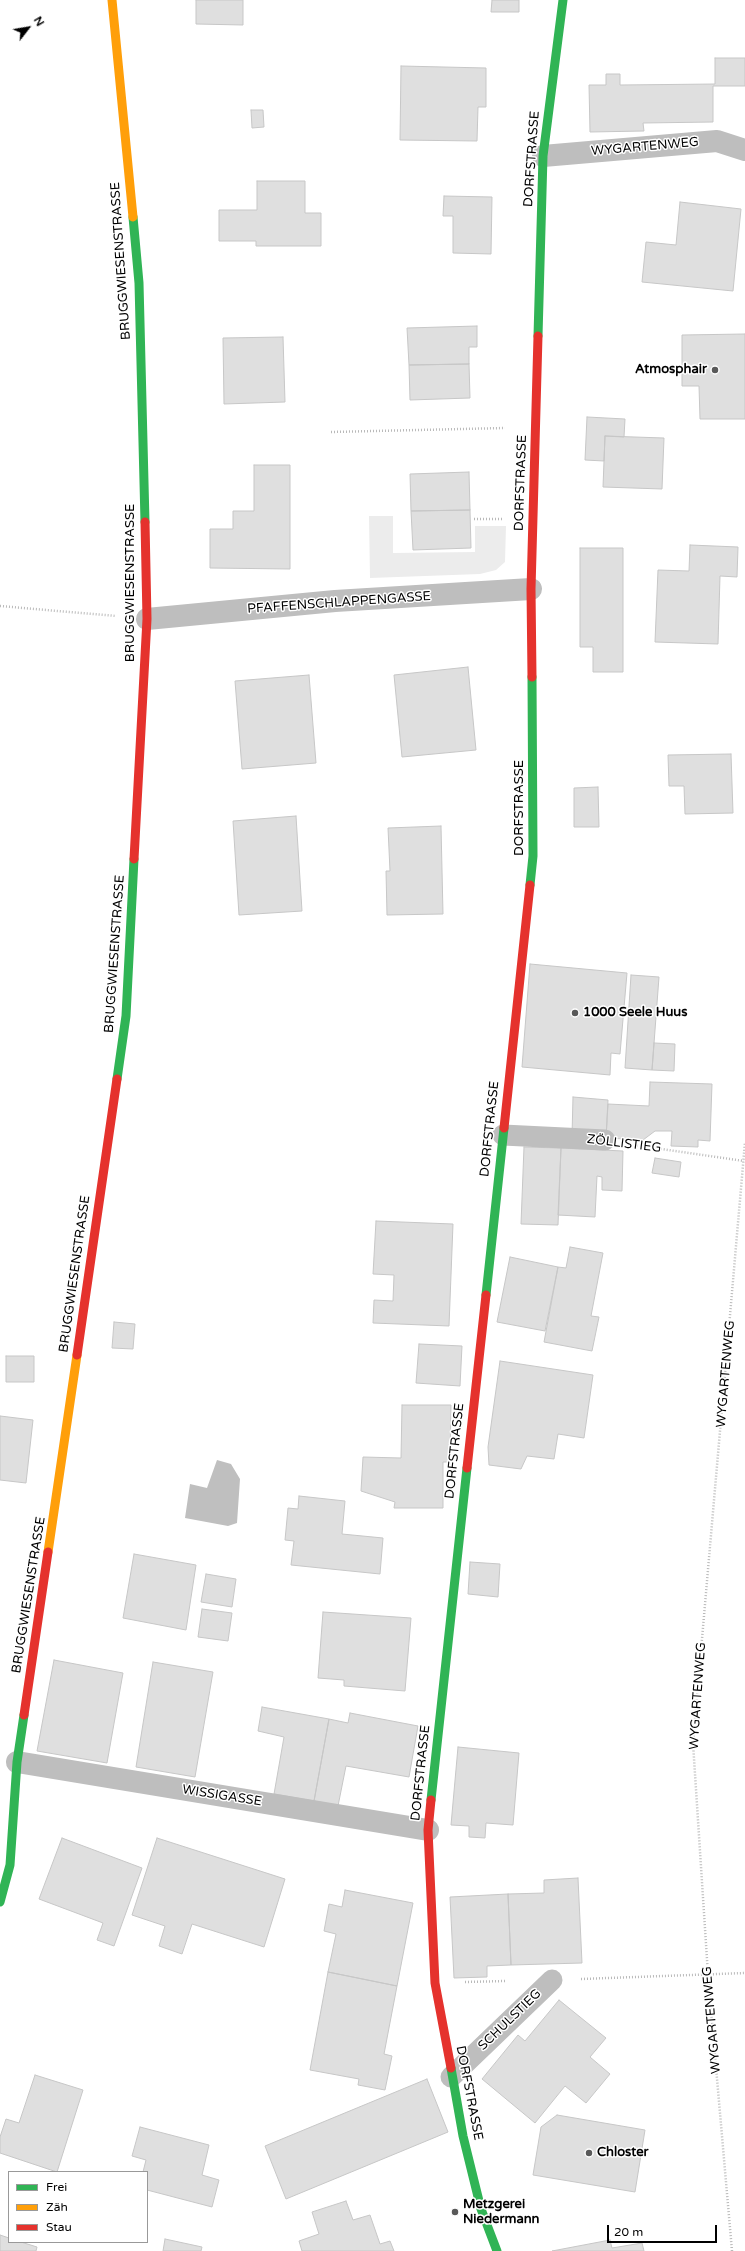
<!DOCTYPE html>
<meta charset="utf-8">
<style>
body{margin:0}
#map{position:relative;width:745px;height:2251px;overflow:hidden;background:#fff;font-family:"Varela Round",sans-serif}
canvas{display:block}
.legend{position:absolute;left:8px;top:2171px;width:140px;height:72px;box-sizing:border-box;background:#fff;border:1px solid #999;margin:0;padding:5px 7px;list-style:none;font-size:12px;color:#000}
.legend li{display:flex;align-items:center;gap:8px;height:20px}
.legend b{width:20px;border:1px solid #999}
.north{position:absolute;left:8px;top:8px;width:40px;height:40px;-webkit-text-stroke:3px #fff;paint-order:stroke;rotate:59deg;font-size:11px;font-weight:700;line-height:16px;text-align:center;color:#000}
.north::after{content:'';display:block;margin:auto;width:14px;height:18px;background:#000;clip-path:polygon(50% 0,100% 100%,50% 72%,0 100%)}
.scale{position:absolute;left:607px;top:2225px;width:110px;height:18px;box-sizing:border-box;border:2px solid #000;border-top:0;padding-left:5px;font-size:12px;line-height:14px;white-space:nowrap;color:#000;-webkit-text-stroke:3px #fff;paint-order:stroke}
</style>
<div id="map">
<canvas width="745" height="2251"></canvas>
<ul class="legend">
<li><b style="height:5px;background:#30b455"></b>Frei</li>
<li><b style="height:5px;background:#ff9f0a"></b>Zäh</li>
<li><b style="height:5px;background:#e5322d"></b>Stau</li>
</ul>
<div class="north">N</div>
<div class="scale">20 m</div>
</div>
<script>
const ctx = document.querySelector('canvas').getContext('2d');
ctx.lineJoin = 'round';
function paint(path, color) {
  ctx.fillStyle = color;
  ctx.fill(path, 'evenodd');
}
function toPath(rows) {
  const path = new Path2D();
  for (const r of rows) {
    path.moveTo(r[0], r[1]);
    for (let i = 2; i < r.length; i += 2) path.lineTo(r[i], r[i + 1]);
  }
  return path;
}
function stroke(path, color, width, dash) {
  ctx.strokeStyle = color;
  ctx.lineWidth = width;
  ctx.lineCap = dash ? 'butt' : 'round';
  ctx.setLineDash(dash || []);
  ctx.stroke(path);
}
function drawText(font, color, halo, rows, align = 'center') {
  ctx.font = font + ' "Varela Round",sans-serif';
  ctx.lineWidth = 3;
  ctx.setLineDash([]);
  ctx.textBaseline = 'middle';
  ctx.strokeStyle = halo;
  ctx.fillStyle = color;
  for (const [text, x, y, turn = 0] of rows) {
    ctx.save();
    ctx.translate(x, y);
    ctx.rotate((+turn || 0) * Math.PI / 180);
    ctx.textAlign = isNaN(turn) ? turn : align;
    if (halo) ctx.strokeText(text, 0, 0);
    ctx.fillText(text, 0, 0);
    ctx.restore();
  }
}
const green = toPath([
 [369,516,393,516,393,553,475,552,475,526,506,526,505,562,496,570,480,574,370,578]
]);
const water = toPath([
 [217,1460,231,1464,240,1479,237,1523,228,1526,185,1518,190,1484,207,1488]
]);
const building = toPath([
 [196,0,243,0,243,25,196,24,196,0],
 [492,0,519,0,519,12,491,12,492,0],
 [715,58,745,58,745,86,713,86,713,122,643,123,644,131,590,132,589,85,606,85,606,74,620,74,620,85,715,84,715,58],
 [401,66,486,68,486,107,478,107,477,141,400,140,401,66],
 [251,110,263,110,264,127,252,128,251,110],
 [257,181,305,181,305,213,321,213,321,246,256,246,256,241,219,241,219,210,257,210,257,181],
 [444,196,492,197,491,254,453,253,453,216,443,216,444,196],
 [680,202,741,209,733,291,642,282,646,242,676,245,680,202],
 [477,326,477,347,469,347,469,364,409,365,407,328,477,326],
 [745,334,745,419,700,419,699,386,682,386,682,335,745,334],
 [283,337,285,402,224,404,223,338,283,337],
 [469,364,470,398,410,400,409,365,469,364],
 [587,417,625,419,624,437,605,436,604,461,585,460,587,417],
 [605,436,664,438,662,489,603,487,605,436],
 [254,465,290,465,290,569,210,568,210,529,233,529,233,511,254,511,254,465],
 [469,472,470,510,411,511,410,474,469,472],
 [470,510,471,548,413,550,411,511,470,510],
 [690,545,738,547,737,577,720,576,718,644,655,642,658,570,689,571,690,545],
 [580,548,623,548,623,672,593,672,593,647,580,647,580,548],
 [468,667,476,750,402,757,394,675,468,667],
 [309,675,316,763,242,769,235,681,309,675],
 [731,754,733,813,685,814,684,786,669,786,668,755,731,754],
 [598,787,599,827,574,827,574,788,598,787],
 [296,816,302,911,239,915,233,821,296,816],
 [441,826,443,914,387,915,386,871,390,871,388,828,441,826],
 [530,964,627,973,620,1054,611,1053,610,1075,522,1067,530,964],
 [631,975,659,977,652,1070,625,1068,631,975],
 [654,1043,675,1044,674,1071,652,1070,654,1043],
 [650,1082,712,1084,710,1141,698,1140,698,1147,671,1146,672,1131,655,1131,643,1140,606,1138,608,1104,649,1106,650,1082],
 [573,1097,608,1100,606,1138,572,1136,573,1097],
 [524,1147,561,1148,558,1225,521,1224,524,1147],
 [561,1148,623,1151,622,1191,602,1190,602,1177,597,1176,595,1217,558,1215,561,1148],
 [655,1158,681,1162,679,1177,652,1173,655,1158],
 [376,1221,453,1224,449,1326,373,1323,374,1300,393,1301,394,1275,373,1274,376,1221],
 [570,1247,603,1253,591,1316,599,1317,592,1351,544,1342,558,1267,566,1268,570,1247],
 [510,1257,558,1267,545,1331,497,1322,510,1257],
 [114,1322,135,1324,133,1349,112,1348,114,1322],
 [419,1344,462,1346,460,1386,416,1383,419,1344],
 [6,1356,34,1356,34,1382,6,1382,6,1356],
 [500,1361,593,1375,584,1438,558,1434,554,1459,527,1456,521,1469,489,1465,488,1447,500,1361],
 [402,1405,451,1405,450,1462,443,1462,443,1508,394,1508,395,1502,361,1491,363,1457,401,1458,402,1405],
 [0,1416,33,1420,26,1483,0,1480,0,1416],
 [299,1496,345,1501,342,1534,383,1538,380,1574,291,1565,294,1541,285,1540,288,1508,298,1509,299,1496],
 [134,1554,196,1565,186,1630,123,1618,134,1554],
 [470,1562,500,1564,498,1597,468,1594,470,1562],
 [206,1574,236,1579,232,1607,201,1602,206,1574],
 [202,1609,232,1613,228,1641,198,1637,202,1609],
 [323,1612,411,1618,405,1691,344,1686,344,1680,318,1678,323,1612],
 [54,1660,123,1673,107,1763,37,1751,54,1660],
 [153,1662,213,1672,195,1777,136,1767,153,1662],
 [262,1707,329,1719,314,1801,274,1794,284,1737,258,1731,262,1707],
 [350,1713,418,1726,409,1777,346,1766,338,1806,314,1801,329,1719,348,1723,350,1713],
 [458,1747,519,1753,513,1825,486,1823,485,1838,469,1837,469,1826,451,1825,458,1747],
 [62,1838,142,1868,114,1946,97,1940,103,1923,39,1899,62,1838],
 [157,1838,285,1879,264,1947,192,1924,182,1954,159,1946,165,1926,132,1915,157,1838],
 [578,1878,582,1963,511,1965,508,1894,544,1893,544,1880,578,1878],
 [345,1890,413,1903,397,1986,328,1972,336,1934,324,1931,329,1904,342,1907,345,1890],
 [508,1894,511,1965,487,1966,487,1977,454,1978,450,1897,508,1894],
 [328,1972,397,1986,384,2054,392,2056,385,2090,358,2085,359,2079,310,2070,328,1972],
 [559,2000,606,2038,590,2057,610,2074,586,2103,565,2086,535,2123,482,2079,518,2035,525,2041,559,2000],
 [35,2075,83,2090,57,2172,0,2153,0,2137,6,2119,19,2123,35,2075],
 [427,2079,448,2132,286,2199,265,2146,427,2079],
 [557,2115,645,2130,635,2192,533,2175,541,2127,557,2115],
 [140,2127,209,2145,202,2175,219,2180,212,2207,147,2190,147,2172,143,2172,146,2160,132,2156,140,2127],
 [346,2201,353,2220,370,2215,380,2244,390,2241,394,2251,302,2251,299,2241,319,2234,312,2212,346,2201],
 [0,2235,9,2238,9,2242,21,2242,37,2247,36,2251,0,2251,0,2235],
 [165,2239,202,2247,201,2251,163,2251,165,2239],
 [610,2240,612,2248,642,2243,644,2251,552,2251,610,2240]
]);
const path = toPath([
 [331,432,505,428],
 [474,519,502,519],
 [0,606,116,616],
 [634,1145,744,1161],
 [581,1979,745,1973],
 [465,1982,506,1981],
 [732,2251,708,1975,693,1743,745,1142]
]);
const lane = toPath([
 [503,1135,605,1140],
 [451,2077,552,1980]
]);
const street = toPath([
 [543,156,717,141,745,150],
 [147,619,335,601,531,589],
 [17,1762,428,1830]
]);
const fast = toPath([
 [133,217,139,283,145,522],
 [538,336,543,156,563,0],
 [530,885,533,856,532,677],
 [117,1079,126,1016,134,859],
 [486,1295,504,1128],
 [431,1800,467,1468],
 [0,1902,10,1865,17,1762,24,1715],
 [451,2068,463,2136,481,2209,497,2251]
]);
const slow = toPath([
 [112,0,133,217],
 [48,1552,77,1355]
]);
const jam = toPath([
 [532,677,531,589,538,336],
 [134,859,147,619,145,522],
 [504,1128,530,885],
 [77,1355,117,1079],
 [467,1468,486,1295],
 [24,1715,48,1552],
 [431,1800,428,1830,435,1983,451,2068]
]);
const markers = [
 [715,370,4,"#595959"],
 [575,1013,4,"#595959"],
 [589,2153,4,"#595959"],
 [455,2212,4,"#595959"]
];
const streetNames = [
 ["WYGARTENWEG",645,147,-5],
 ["DORFSTRASSE",532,159,-86],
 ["BRUGGWIESENSTRASSE",121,261,-94],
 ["DORFSTRASSE",521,483,-88],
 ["BRUGGWIESENSTRASSE",131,583,-90],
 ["PFAFFENSCHLAPPENGASSE",339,603,-4],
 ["DORFSTRASSE",520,808,-90],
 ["BRUGGWIESENSTRASSE",115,954,-86],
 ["DORFSTRASSE",490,1129,-84],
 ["ZÖLLISTIEG",624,1144,7],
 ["BRUGGWIESENSTRASSE",75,1274,-82],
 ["WYGARTENWEG",726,1374,-85],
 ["DORFSTRASSE",455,1451,-84],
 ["BRUGGWIESENSTRASSE",29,1595,-81],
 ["WYGARTENWEG",698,1696,-86],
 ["DORFSTRASSE",421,1773,-84],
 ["WISSIGASSE",222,1796,9],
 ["SCHULSTIEG",510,2020,-44],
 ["WYGARTENWEG",712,2020,-95],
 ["DORFSTRASSE",469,2093,79]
];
const poiNames = [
 ["Atmosphair",707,370,"right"],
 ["1000 Seele Huus",583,1013],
 ["Chloster",597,2153],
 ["Metzgerei",463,2205],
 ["Niedermann",463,2220]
];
paint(green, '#ececec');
paint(water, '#bfbfbf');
paint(building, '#dfdfdf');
stroke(building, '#c7c7c7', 1);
stroke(path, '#b9b9b9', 2.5, [1, 2]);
stroke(lane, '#bebebe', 21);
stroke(street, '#bebebe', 22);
stroke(fast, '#30b455', 9);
stroke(slow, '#ff9f0a', 9);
stroke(jam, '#e5322d', 9);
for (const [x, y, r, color] of markers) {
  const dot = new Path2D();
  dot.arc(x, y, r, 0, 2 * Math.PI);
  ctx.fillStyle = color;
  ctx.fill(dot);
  stroke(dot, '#fff', 1.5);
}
drawText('13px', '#000', '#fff', streetNames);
drawText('bold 13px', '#000', '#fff', poiNames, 'left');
</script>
